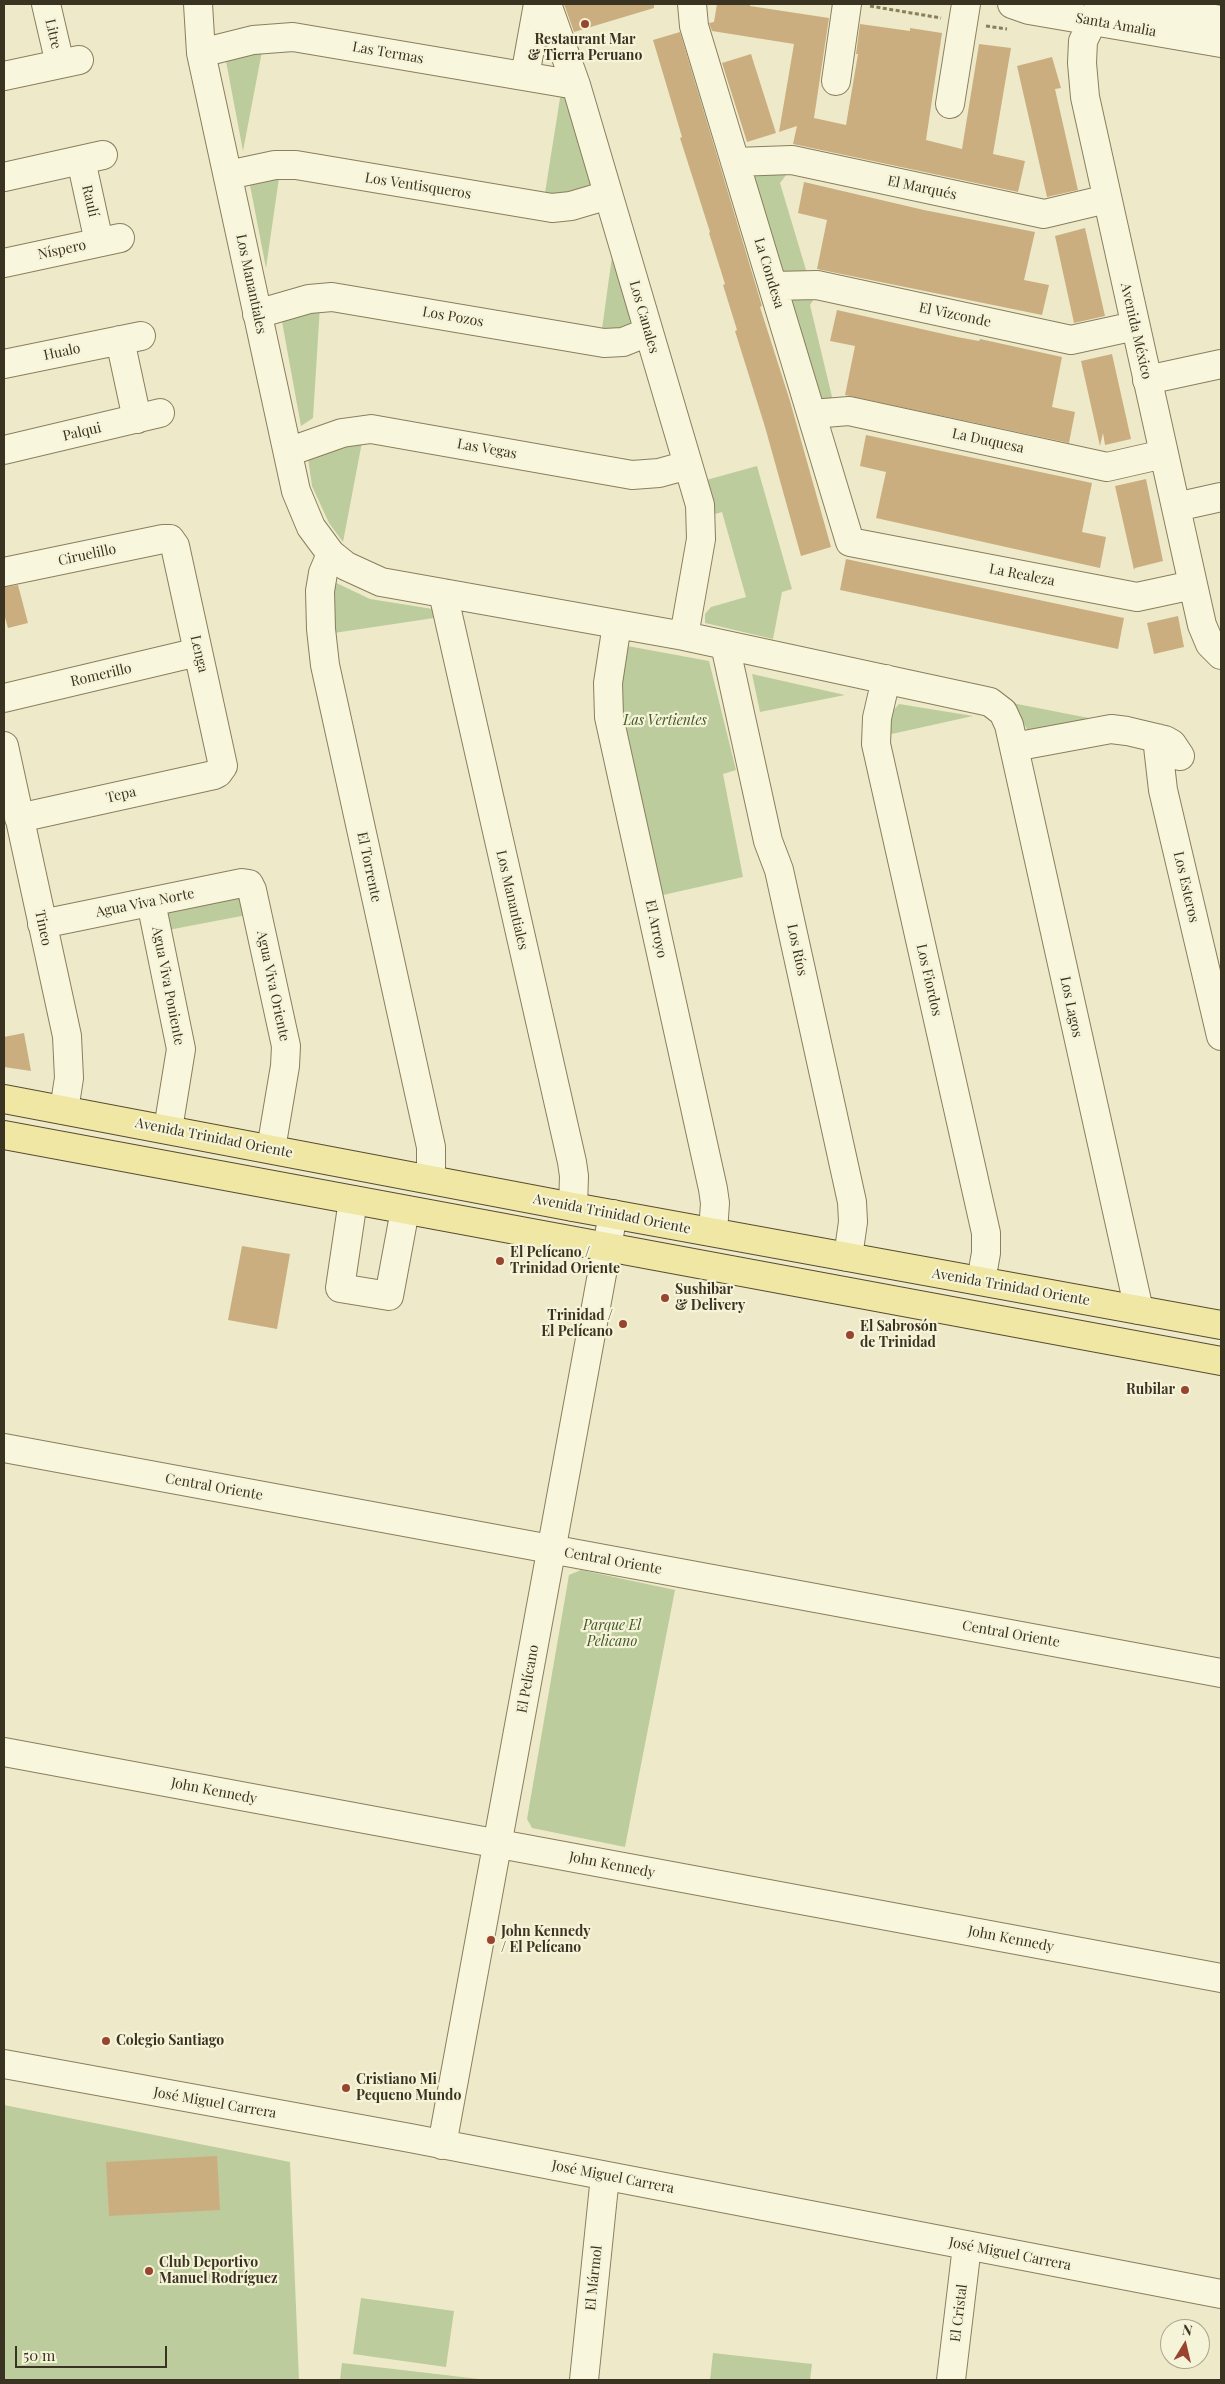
<!DOCTYPE html>
<meta charset="utf-8">
<style>
body{margin:0}
#map{position:relative;width:1225px;height:2384px;overflow:hidden;background:#eeeac9;font-family:"Playfair Display",serif}
canvas{display:block}
.frame{position:absolute;inset:0;border:5px solid #3b3321;pointer-events:none}
.north{position:absolute;left:1160px;top:2319px;width:50px;height:50px;box-sizing:border-box;background:#f5f3d8;border:1px solid #aba68f;border-radius:50%;rotate:9deg;font-size:14px;font-weight:700;line-height:20px;text-align:center;color:#3b3321}
.north::after{content:'';display:block;margin:auto;width:18px;height:22px;background:#98442f;clip-path:polygon(50% 0,100% 100%,50% 72%,0 100%)}
.scale{position:absolute;left:15px;top:2346px;width:152px;height:22px;box-sizing:border-box;border:2px solid #3b3321;border-top:0;padding-left:6px;font-size:15px;line-height:18px;white-space:nowrap;color:#3b3321;-webkit-text-stroke:4px #f5f3d8;paint-order:stroke}
</style>
<div id="map">
<canvas width="1225" height="2384"></canvas>
<div class="frame"></div>
<div class="north">N</div>
<div class="scale">50 m</div>
</div>
<script>
const ctx = document.querySelector('canvas').getContext('2d');
ctx.lineJoin = 'round';
function paint(path, color) {
  ctx.fillStyle = color;
  ctx.fill(path, 'evenodd');
}
function toPath(rows) {
  const path = new Path2D();
  for (const r of rows) {
    path.moveTo(r[0], r[1]);
    for (let i = 2; i < r.length; i += 2) path.lineTo(r[i], r[i + 1]);
  }
  return path;
}
function stroke(path, color, width, dash) {
  ctx.strokeStyle = color;
  ctx.lineWidth = width;
  ctx.lineCap = dash ? 'butt' : 'round';
  ctx.setLineDash(dash || []);
  ctx.stroke(path);
}
function drawText(font, color, halo, rows, align = 'center') {
  ctx.font = font + ' "Playfair Display",serif';
  ctx.lineWidth = 4.5;
  ctx.setLineDash([]);
  ctx.textBaseline = 'middle';
  ctx.strokeStyle = halo;
  ctx.fillStyle = color;
  for (const [text, x, y, turn = 0] of rows) {
    ctx.save();
    ctx.translate(x, y);
    ctx.rotate((+turn || 0) * Math.PI / 180);
    ctx.textAlign = isNaN(turn) ? turn : align;
    if (halo) ctx.strokeText(text, 0, 0);
    ctx.fillText(text, 0, 0);
    ctx.restore();
  }
}
const green = toPath([
 [263,46,243,151,225,56],
 [561,92,571,94,598,182,592,190,544,199],
 [749,165,793,166,780,183,809,280,784,280],
 [280,171,266,268,249,180],
 [614,242,635,321,610,331,602,329],
 [820,290,810,305,833,401,815,405,783,302,790,292],
 [320,306,313,418,301,426,281,316],
 [363,437,343,542,329,523,312,486,308,458],
 [757,466,792,589,782,592,773,639,705,623,705,614,711,607,746,597,722,512,708,516,699,482],
 [328,579,370,599,433,609,434,618,334,633],
 [622,645,709,661,736,770,723,774,743,877,663,895,620,700],
 [752,674,845,695,760,712],
 [1012,703,1099,720,1029,733],
 [899,704,973,716,887,735,891,713],
 [238,889,252,914,163,931,166,903],
 [581,1570,675,1590,625,1847,532,1828,527,1819,569,1575],
 [4,2105,290,2162,299,2380,4,2380],
 [361,2298,454,2311,446,2367,353,2354],
 [713,2353,812,2364,810,2380,710,2380],
 [342,2363,479,2379,479,2380,340,2380]
]);
const building = toPath([
 [564,4,654,4,654,8,574,32],
 [717,4,750,4,750,6,829,18,814,118,846,125,858,54,856,54,860,24,910,31,910,28,942,33,926,140,962,149,979,44,1011,48,993,154,1025,161,1018,192,793,144,797,126,779,132,794,44,712,31,709,23,714,22],
 [680,32,762,306,760,307,790,401,831,547,801,556,765,427,735,331,737,330,723,285,725,284,709,233,710,232,680,138,682,137,653,40],
 [751,54,776,133,747,142,722,63],
 [1052,57,1061,88,1055,89,1078,190,1047,197,1017,66],
 [804,182,924,210,1035,232,1024,280,1049,285,1042,315,817,269,827,220,798,213],
 [1085,228,1105,316,1074,323,1055,236],
 [837,310,957,337,979,341,980,339,1062,357,1052,407,1075,412,1069,443,845,395,855,346,830,341],
 [1112,354,1131,439,1105,445,1103,433,1100,446,1081,361],
 [866,435,1092,483,1082,532,1106,537,1100,568,876,518,886,472,860,466],
 [1146,479,1163,561,1135,568,1134,570,1115,486],
 [846,559,1124,618,1118,649,840,590],
 [18,585,28,623,8,628,4,614,4,587],
 [1178,616,1184,647,1154,654,1147,623],
 [24,1033,31,1071,4,1067,4,1037],
 [242,1246,290,1254,277,1329,228,1320],
 [217,2156,220,2210,109,2216,106,2162]
]);
const path = toPath([
 [870,6,941,18],
 [986,26,1007,29]
]);
const minor = toPath([
 [46,4,60,64],
 [198,4,201,53,296,491,311,527,331,554,346,566,381,582,684,636,981,700,990,702,1003,712,1009,725,1139,1310],
 [547,4,576,85,700,505,701,539,684,636],
 [692,4,694,26,850,542,1137,597,1193,585],
 [1012,4,1029,10,1221,43],
 [1101,4,1083,41,1082,63,1085,97,1202,625,1210,644,1221,655],
 [1124,4,1221,20],
 [201,53,253,40,293,37,576,85],
 [4,76,79,60],
 [525,76,538,4],
 [836,81,847,4],
 [950,104,966,4],
 [81,160,99,242],
 [735,162,792,160,1044,214,1107,199],
 [228,175,275,165,296,165,552,208,571,206,608,195],
 [4,177,103,155],
 [4,263,120,238],
 [773,286,817,285,1071,340,1135,326],
 [257,314,309,299,332,297,604,343,623,342,648,332],
 [120,340,137,419],
 [4,364,141,336],
 [1147,380,1221,364],
 [812,414,849,411,1107,467,1164,454],
 [4,450,160,413],
 [288,452,342,433,371,429,632,475,659,473,688,465],
 [1176,507,1221,497],
 [331,554,323,573,320,591,321,629,325,665,431,1147,431,1179],
 [4,572,163,539,170,539,175,546,223,766,218,773,214,775,19,818],
 [443,593,572,1162,574,1176,573,1207],
 [617,624,608,683,609,717,713,1189,715,1203,713,1232],
 [725,645,768,841,779,870,852,1202,853,1222,848,1257],
 [886,679,877,718,876,744,986,1233,986,1253,981,1281],
 [4,698,198,652],
 [1157,738,1163,790,1221,1036],
 [4,746,67,1036,69,1078,64,1110],
 [1014,747,1111,729,1127,731,1165,740,1172,744,1180,756],
 [151,902,181,1049,168,1129],
 [42,924,242,883,249,884,252,890,286,1046,285,1066,271,1149],
 [353,1200,340,1288,389,1296,405,1210],
 [4,1448,1221,1673],
 [4,1752,1221,1978],
 [4,2064,410,2138,1221,2294],
 [442,2145,613,1214],
 [584,2380,605,2176],
 [951,2380,967,2246]
]);
const major = toPath([
 [4,1099,573,1207,1221,1325],
 [4,1135,1221,1361]
]);
const markers = [
 [585,24,5,"#98442f"],
 [500,1261,5,"#98442f"],
 [665,1298,5,"#98442f"],
 [623,1324,5,"#98442f"],
 [850,1335,5,"#98442f"],
 [1185,1390,5,"#98442f"],
 [491,1940,5,"#98442f"],
 [106,2041,5,"#98442f"],
 [346,2088,5,"#98442f"],
 [149,2271,5,"#98442f"]
];
const streetNames = [
 ["Santa Amalia",1116,25,10],
 ["Litre",53,34,77],
 ["Las Termas",388,53,10],
 ["Los Ventisqueros",418,186,9],
 ["El Marqués",922,188,12],
 ["Raulí",90,201,77],
 ["Níspero",62,250,-12],
 ["La Condesa",769,273,73],
 ["Los Manantiales",251,284,78],
 ["El Vizconde",955,315,12],
 ["Los Pozos",453,317,10],
 ["Los Canales",644,317,74],
 ["Avenida México",1136,331,77],
 ["Hualo",62,352,-12],
 ["Palqui",82,432,-13],
 ["La Duquesa",988,441,12],
 ["Las Vegas",487,449,10],
 ["Ciruelillo",87,555,-12],
 ["La Realeza",1022,575,11],
 ["Lenga",199,654,77],
 ["Romerillo",101,675,-13],
 ["Tepa",121,795,-13],
 ["El Torrente",369,867,78],
 ["Los Esteros",1186,887,77],
 ["Los Manantiales",512,900,77],
 ["Agua Viva Norte",145,903,-11],
 ["Tineo",43,928,78],
 ["El Arroyo",656,929,78],
 ["Los Ríos",797,950,78],
 ["Los Fiordos",929,980,77],
 ["Agua Viva Poniente",168,986,79],
 ["Agua Viva Oriente",273,986,78],
 ["Los Lagos",1071,1007,78],
 ["Avenida Trinidad Oriente",214,1138,11],
 ["Avenida Trinidad Oriente",612,1214,11],
 ["Avenida Trinidad Oriente",1011,1287,10],
 ["Central Oriente",214,1487,10],
 ["Central Oriente",613,1561,10],
 ["Central Oriente",1011,1634,10],
 ["El Pelícano",528,1679,-80],
 ["John Kennedy",214,1791,11],
 ["John Kennedy",612,1865,11],
 ["John Kennedy",1011,1939,11],
 ["José Miguel Carrera",215,2103,10],
 ["José Miguel Carrera",613,2177,11],
 ["José Miguel Carrera",1010,2254,11],
 ["El Mármol",594,2278,-84],
 ["El Cristal",959,2313,-83]
];
const poiNames = [
 ["Restaurant Mar",585,40,"center"],
 ["& Tierra Peruano",585,56,"center"],
 ["El Pelícano /",510,1253],
 ["Trinidad Oriente",510,1269],
 ["Sushibar",675,1290],
 ["& Delivery",675,1306],
 ["Trinidad /",613,1316,"right"],
 ["El Pelícano",613,1332,"right"],
 ["El Sabrosón",860,1327],
 ["de Trinidad",860,1343],
 ["Rubilar",1175,1390,"right"],
 ["John Kennedy",501,1932],
 ["/ El Pelícano",501,1948],
 ["Colegio Santiago",116,2041],
 ["Cristiano Mi",356,2080],
 ["Pequeno Mundo",356,2096],
 ["Club Deportivo",159,2263],
 ["Manuel Rodríguez",159,2279]
];
const parkNames = [
 ["Las Vertientes",665,721],
 ["Parque El",612,1626],
 ["Pelicano",612,1642]
];
paint(green, '#bdcc9c');
paint(building, '#cbae80');
stroke(minor, '#8a7e5e', 30);
stroke(major, '#584c31', 30);
stroke(path, '#8a7e5e', 3, [4, 2.5]);
stroke(minor, '#f8f6dc', 28);
stroke(major, '#efe7a3', 28);
for (const [x, y, r, color] of markers) {
  const dot = new Path2D();
  dot.arc(x, y, r, 0, 2 * Math.PI);
  ctx.fillStyle = color;
  ctx.fill(dot);
  stroke(dot, '#f5f3d8', 2);
}
drawText('14px', '#3b3321', '#f5f3d8', streetNames);
drawText('bold 14px', '#3b3321', '#f5f3d8', poiNames, 'left');
drawText('italic 14px', '#415728', '#f5f3d8', parkNames);
</script>
